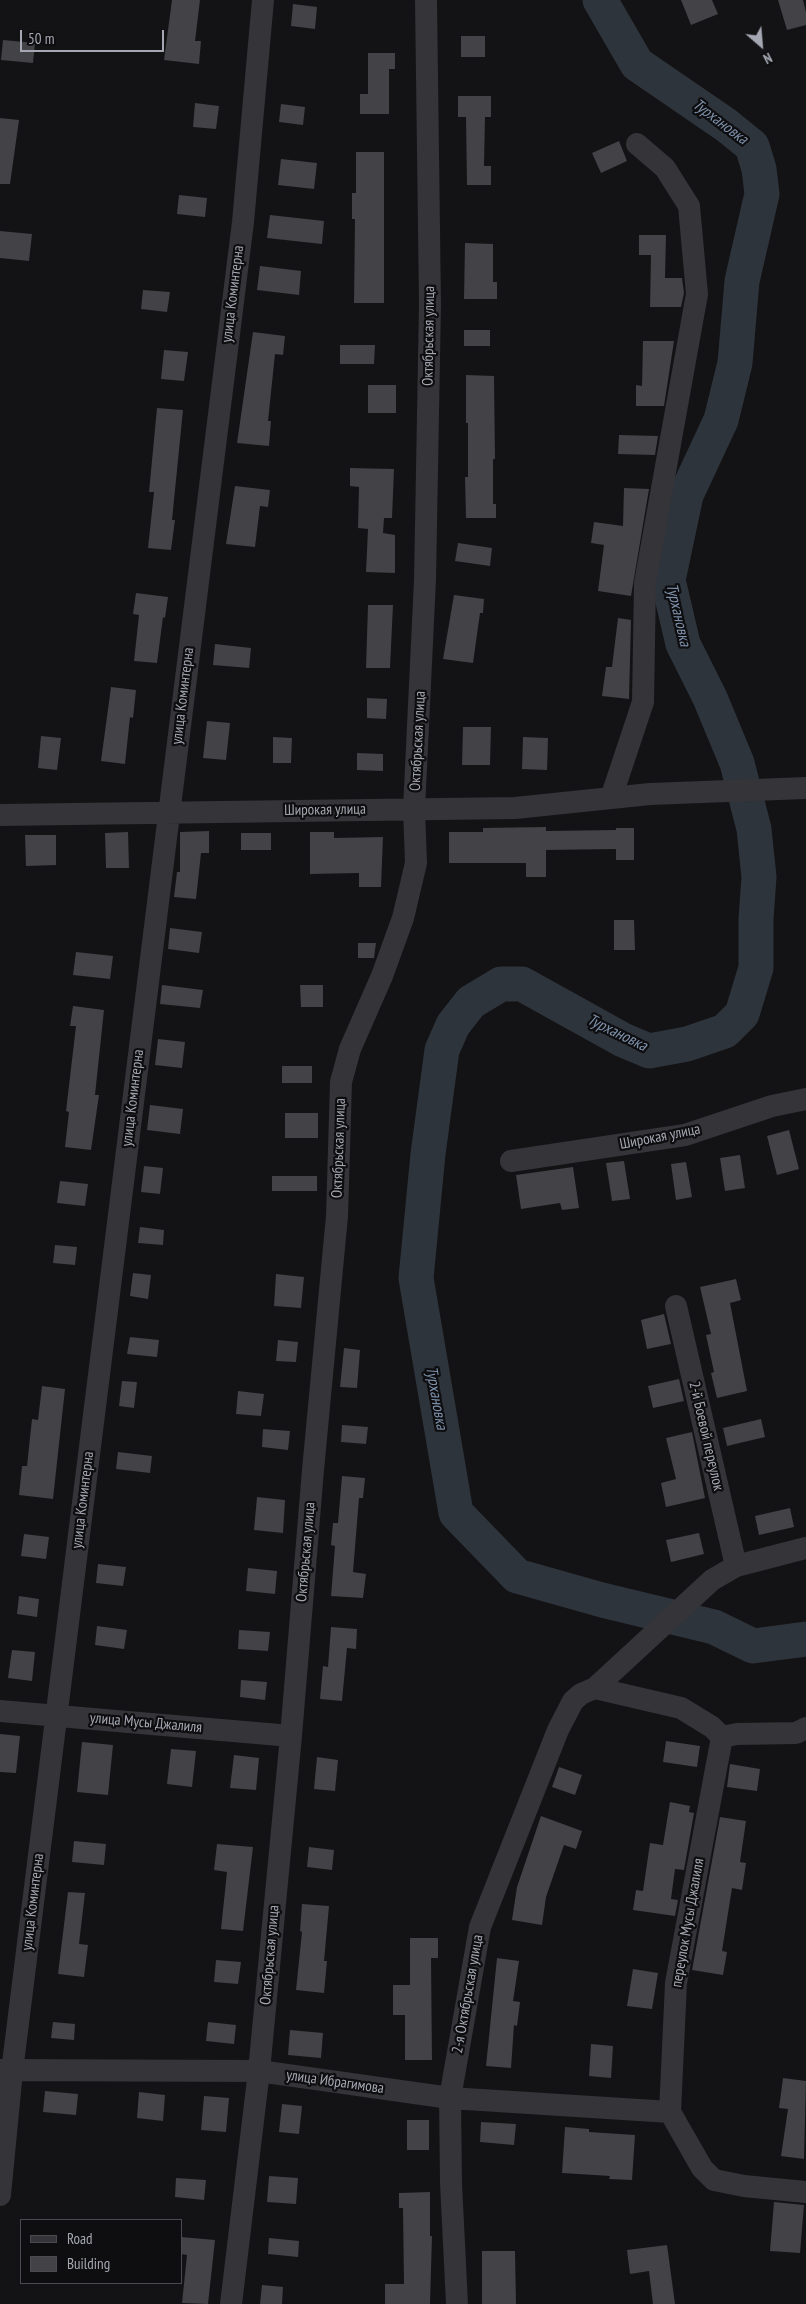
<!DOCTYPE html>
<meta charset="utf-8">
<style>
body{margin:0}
#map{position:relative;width:806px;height:2304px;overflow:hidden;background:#131214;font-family:"PT Sans Narrow",sans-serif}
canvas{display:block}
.legend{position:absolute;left:20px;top:2219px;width:162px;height:65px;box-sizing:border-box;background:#0e0d0f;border:1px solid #4a4b51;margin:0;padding:6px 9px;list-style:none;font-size:15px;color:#a5a8b3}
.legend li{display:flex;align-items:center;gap:10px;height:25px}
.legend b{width:25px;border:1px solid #4a4b51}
.north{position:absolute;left:736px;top:20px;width:50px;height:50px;-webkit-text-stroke:4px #0e0d0f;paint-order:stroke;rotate:153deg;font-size:14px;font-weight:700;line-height:20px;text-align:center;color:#a5a8b3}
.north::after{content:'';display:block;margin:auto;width:18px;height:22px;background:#a5a8b3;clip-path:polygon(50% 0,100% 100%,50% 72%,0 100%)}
.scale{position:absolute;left:20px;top:30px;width:144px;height:22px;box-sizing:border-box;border:2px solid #a5a8b3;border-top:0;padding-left:6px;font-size:15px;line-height:18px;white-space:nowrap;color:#a5a8b3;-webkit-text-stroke:4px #0e0d0f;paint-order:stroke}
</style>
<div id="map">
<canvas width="806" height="2304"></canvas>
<ul class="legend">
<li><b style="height:6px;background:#343439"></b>Road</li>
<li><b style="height:14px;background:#424247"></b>Building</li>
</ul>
<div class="north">N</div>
<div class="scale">50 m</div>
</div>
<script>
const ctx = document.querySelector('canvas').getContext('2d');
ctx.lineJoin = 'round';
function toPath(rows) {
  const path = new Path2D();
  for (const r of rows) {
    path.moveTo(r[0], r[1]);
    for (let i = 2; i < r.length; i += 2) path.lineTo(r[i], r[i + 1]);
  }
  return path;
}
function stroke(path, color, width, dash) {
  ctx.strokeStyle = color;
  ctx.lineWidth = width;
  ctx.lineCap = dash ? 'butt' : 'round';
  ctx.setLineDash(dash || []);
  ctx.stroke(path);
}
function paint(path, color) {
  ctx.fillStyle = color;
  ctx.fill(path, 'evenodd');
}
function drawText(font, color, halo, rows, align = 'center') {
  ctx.font = font + ' "PT Sans Narrow",sans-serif';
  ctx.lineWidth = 4.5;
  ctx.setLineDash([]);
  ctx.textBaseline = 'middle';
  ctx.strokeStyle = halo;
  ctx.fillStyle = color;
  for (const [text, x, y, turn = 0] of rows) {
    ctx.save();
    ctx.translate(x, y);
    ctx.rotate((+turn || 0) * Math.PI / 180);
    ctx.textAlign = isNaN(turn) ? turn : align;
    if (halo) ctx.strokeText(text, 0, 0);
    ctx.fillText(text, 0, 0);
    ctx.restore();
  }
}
const river = toPath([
 [600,0,637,64,726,125,752,146,759,169,762,194,742,281,735,363,721,420,686,495,668,580,683,644,710,698,737,763,754,829,759,877,756,919,756,968,742,1014,725,1031,687,1044,649,1051,623,1040,522,984,501,984,471,1002,453,1025,442,1050,428,1154,416,1278,456,1513,517,1576,602,1600,714,1627,753,1646,806,1639]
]);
const building = toPath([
 [172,0,200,0,195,41,201,41,199,64,164,60],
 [681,0,712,0,718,14,691,25],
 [778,0,803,0,806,12,806,25,787,30],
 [293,4,317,7,315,29,291,26],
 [461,36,485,36,485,57,461,57],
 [3,40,35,43,33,63,1,60],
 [368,53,395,53,395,69,389,69,389,114,360,114,360,94,368,94],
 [458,96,491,96,491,117,485,117,484,166,491,166,491,185,467,185,466,117,458,117],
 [195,103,219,106,216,129,193,127],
 [281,104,305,107,303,125,279,122],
 [0,118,19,120,10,184,0,184],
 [619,141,627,161,601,173,592,153],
 [356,152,384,152,384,303,354,303,355,219,352,219,352,193,356,193],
 [281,159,317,163,314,189,278,185],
 [179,195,207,198,205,217,177,214],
 [270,215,324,221,322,244,267,238],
 [0,231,32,234,29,261,0,258],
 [639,235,666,235,665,278,682,278,684,293,681,307,650,307,651,255,639,255],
 [465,243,493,244,493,282,497,282,497,299,464,299],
 [260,266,301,271,299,295,257,290],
 [143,290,170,292,167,312,141,309],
 [464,330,490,330,490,346,464,346],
 [253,332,285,336,283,355,275,354,268,421,271,421,269,446,237,443],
 [643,341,674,341,664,406,636,406,636,385,642,386],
 [340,345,375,345,374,364,340,364],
 [164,350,188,352,184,381,161,379],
 [466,375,494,376,495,459,493,459,493,504,496,504,496,518,466,518,465,477,468,477,468,423,466,423],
 [368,385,396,385,396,413,368,413],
 [157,408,183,410,172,520,175,520,171,550,148,548,154,492,149,492],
 [619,435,658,436,655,455,618,454],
 [350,468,394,469,392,518,384,518,383,533,395,535,395,573,366,572,368,529,358,528,359,487,350,486],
 [235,486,270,490,268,507,260,506,255,547,226,544],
 [624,488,649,489,631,596,598,591,604,545,591,543,594,522,623,526],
 [458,543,492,548,490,566,455,561],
 [136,593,168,597,165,618,163,617,157,663,134,661,139,615,133,614],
 [454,595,484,599,483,613,480,613,473,663,443,659],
 [368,605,393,605,390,668,366,668],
 [618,618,631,620,629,699,602,696,606,667,612,667],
 [215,644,251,648,249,668,213,665],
 [111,687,136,690,133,718,130,717,125,764,101,761],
 [367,698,387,699,386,719,367,718],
 [207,721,230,723,226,760,203,758],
 [463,727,491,727,490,765,462,765],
 [41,736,61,738,57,770,38,768],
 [273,737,292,738,291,763,273,763],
 [523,737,548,738,547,770,522,769],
 [357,753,383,754,383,771,357,770],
 [546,827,546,831,616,830,616,828,634,828,634,860,616,860,616,849,546,850,546,877,526,877,526,863,449,863,449,832,483,832,483,828],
 [209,831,209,853,201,853,196,899,174,897,177,872,180,872,180,832],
 [128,832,129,868,106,868,105,833],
 [310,832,334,832,334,838,383,837,381,887,359,887,359,873,310,874],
 [241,833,271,833,271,850,241,850],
 [25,835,56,835,56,865,26,866],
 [614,920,634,920,635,950,614,950],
 [170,928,202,932,199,953,168,949],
 [358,943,376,943,374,958,358,958],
 [76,952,113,956,110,979,73,975],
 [162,985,203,990,200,1008,160,1004],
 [300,985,323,985,323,1007,301,1007],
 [73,1006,104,1010,95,1095,99,1095,91,1150,65,1147,69,1112,66,1111,76,1026,70,1026],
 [158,1039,185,1042,182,1068,155,1065],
 [282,1066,312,1066,312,1083,282,1083],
 [150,1105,183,1109,180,1134,147,1130],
 [285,1113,318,1113,318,1138,285,1138],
 [789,1130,799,1169,777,1175,767,1136],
 [740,1155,745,1188,725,1191,720,1158],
 [624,1161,630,1199,612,1201,606,1163],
 [686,1162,692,1197,676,1200,671,1164],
 [144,1166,163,1168,160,1194,141,1192],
 [573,1167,579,1208,562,1210,560,1203,521,1209,516,1175],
 [272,1176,317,1176,317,1191,272,1191],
 [60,1181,88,1184,85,1206,57,1203],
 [140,1227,164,1230,163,1245,138,1243],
 [55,1245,77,1247,75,1265,53,1263],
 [133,1273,151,1275,148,1299,130,1296],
 [276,1274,304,1277,301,1308,274,1306],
 [736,1279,741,1300,730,1303,747,1391,717,1398,711,1373,714,1372,706,1335,711,1334,700,1287],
 [664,1314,671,1344,647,1349,641,1320],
 [130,1337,159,1340,157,1357,127,1354],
 [278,1340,298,1342,296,1362,276,1361],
 [344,1348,360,1350,357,1388,340,1387],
 [679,1379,684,1401,653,1408,648,1386],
 [122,1381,137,1382,134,1408,119,1406],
 [42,1386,65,1389,53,1499,19,1495,22,1466,27,1466,32,1419,38,1420],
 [238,1391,264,1394,261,1416,236,1414],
 [761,1419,765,1437,727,1446,723,1428],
 [342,1425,368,1427,366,1444,341,1442],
 [263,1429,290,1431,288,1450,262,1447],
 [692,1432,705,1498,666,1507,661,1483,676,1479,666,1438],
 [118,1452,152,1456,150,1473,116,1469],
 [342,1476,365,1478,363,1498,359,1498,353,1572,366,1574,363,1598,331,1596,335,1546,331,1545,333,1523,338,1523],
 [257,1497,285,1500,283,1533,254,1530],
 [790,1508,794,1527,759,1535,755,1516],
 [699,1533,704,1554,671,1562,666,1540],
 [24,1534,49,1537,46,1559,21,1556],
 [98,1564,126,1567,123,1586,96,1583],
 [248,1568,277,1571,275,1594,246,1591],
 [19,1596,39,1599,37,1617,17,1614],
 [97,1626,127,1630,124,1649,95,1645],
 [331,1627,357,1629,356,1649,347,1648,342,1701,320,1699,323,1666,328,1667],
 [239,1630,270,1632,268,1651,238,1649],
 [12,1650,35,1652,32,1681,8,1678],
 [241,1680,267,1682,265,1700,240,1697],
 [0,1734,20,1736,16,1773,0,1772],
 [666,1741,700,1746,697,1767,663,1762],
 [82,1742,113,1745,108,1795,77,1792],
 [171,1749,196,1751,192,1787,167,1784],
 [234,1755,259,1758,256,1790,230,1788],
 [317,1757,338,1760,335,1791,314,1789],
 [730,1764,760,1769,757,1791,727,1787],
 [559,1767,582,1775,575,1795,552,1787],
 [670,1802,690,1806,689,1812,694,1813,684,1870,675,1869,671,1899,678,1900,675,1916,633,1910,636,1890,643,1891,650,1843,663,1845],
 [541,1816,582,1831,576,1849,564,1845,546,1897,542,1925,512,1920,517,1887],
 [720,1817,746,1821,740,1862,746,1863,742,1890,732,1888,722,1951,727,1952,723,1975,692,1970],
 [74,1841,106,1844,104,1865,72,1862],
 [217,1844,253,1847,243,1931,221,1929,227,1872,214,1870],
 [309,1847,334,1850,332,1870,307,1867],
 [68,1892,85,1893,79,1944,88,1945,84,1977,58,1974],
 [302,1904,329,1906,324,1961,327,1961,324,1993,296,1990,302,1932,300,1931],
 [410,1938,438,1938,438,1958,431,1958,432,2060,405,2060,405,2015,393,2015,393,1985,410,1985],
 [497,1958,519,1961,513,2001,520,2002,517,2026,514,2025,511,2068,486,2066],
 [216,1960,241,1962,238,1984,214,1982],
 [633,1969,658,1973,652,2009,627,2006],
 [53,2022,75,2024,74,2040,51,2038],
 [208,2022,236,2025,234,2044,206,2041],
 [290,2030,323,2033,321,2058,288,2055],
 [591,2044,613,2046,611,2078,589,2076],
 [783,2078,806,2081,804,2159,781,2156,788,2109,779,2108],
 [45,2091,78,2094,76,2115,43,2112],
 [139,2092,165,2095,163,2121,137,2118],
 [204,2096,229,2098,226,2132,201,2130],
 [282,2104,302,2106,299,2134,279,2132],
 [407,2120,429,2120,429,2150,407,2150],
 [481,2122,516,2124,514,2145,480,2142],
 [565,2127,589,2129,589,2132,635,2135,632,2180,609,2179,610,2176,562,2173],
 [269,2176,298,2178,296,2204,267,2202],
 [176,2178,206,2180,204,2200,175,2197],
 [430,2192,430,2236,432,2236,430,2304,385,2304,385,2284,404,2284,403,2208,399,2208,399,2193],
 [774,2202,804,2205,800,2253,770,2251],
 [181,2237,215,2240,208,2304,182,2303,187,2255,181,2254],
 [269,2238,299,2241,298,2257,268,2254],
 [667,2245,675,2304,653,2304,649,2271,630,2274,627,2250],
 [482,2251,515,2251,516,2304,482,2304],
 [262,2285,283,2287,282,2304,260,2304]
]);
const minor = toPath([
 [611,798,643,702,645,583,697,294,689,206,665,168,637,144],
 [0,815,515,808,650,794,806,788],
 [511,1161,685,1135,772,1106,806,1099],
 [676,1306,736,1566],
 [595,1688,712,1580,736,1566,806,1548],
 [0,1711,291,1736],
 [0,2070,259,2071,450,2098,670,2112],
 [670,2112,676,1983,722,1737],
 [670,2112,702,2168,714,2180,744,2186,806,2192],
 [0,2195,12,2071,243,222,263,0],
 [231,2304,259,2071,291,1736,313,1470,337,1216,341,1082,350,1049,382,976,403,918,416,863,414,809,425,580,430,304,426,0],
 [457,2304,451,2183,450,2098,480,1927,558,1730,573,1701,581,1694,595,1688,681,1708,712,1727,722,1737,737,1734,796,1733,806,1728]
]);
const streetNames = [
 ["улица Коминтерна",233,294,-83],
 ["Октябрьская улица",429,336,-89],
 ["улица Коминтерна",183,696,-83],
 ["Октябрьская улица",418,741,-87],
 ["Широкая улица",325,810,-1],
 ["улица Коминтерна",133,1098,-83],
 ["Широкая улица",660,1137,-11],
 ["Октябрьская улица",339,1148,-88],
 ["2-й Боевой переулок",706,1436,77],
 ["улица Коминтерна",83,1500,-83],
 ["Октябрьская улица",306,1552,-85],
 ["улица Мусы Джалиля",146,1723,5],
 ["улица Коминтерна",33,1902,-83],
 ["переулок Мусы Джалиля",688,1923,-80],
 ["Октябрьская улица",270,1955,-85],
 ["2-я Октябрьская улица",468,1994,-80],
 ["улица Ибрагимова",335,2082,8]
];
const waterNames = [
 ["Турхановка",720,122,37],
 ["Турхановка",678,615,77],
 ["Турхановка",617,1033,26],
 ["Турхановка",436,1398,80]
];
stroke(river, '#2d343b', 35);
paint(building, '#424247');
stroke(minor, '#343439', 22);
drawText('15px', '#a5a8b3', '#0e0d0f', streetNames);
drawText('italic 16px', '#7e92ac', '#0e0d0f', waterNames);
</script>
